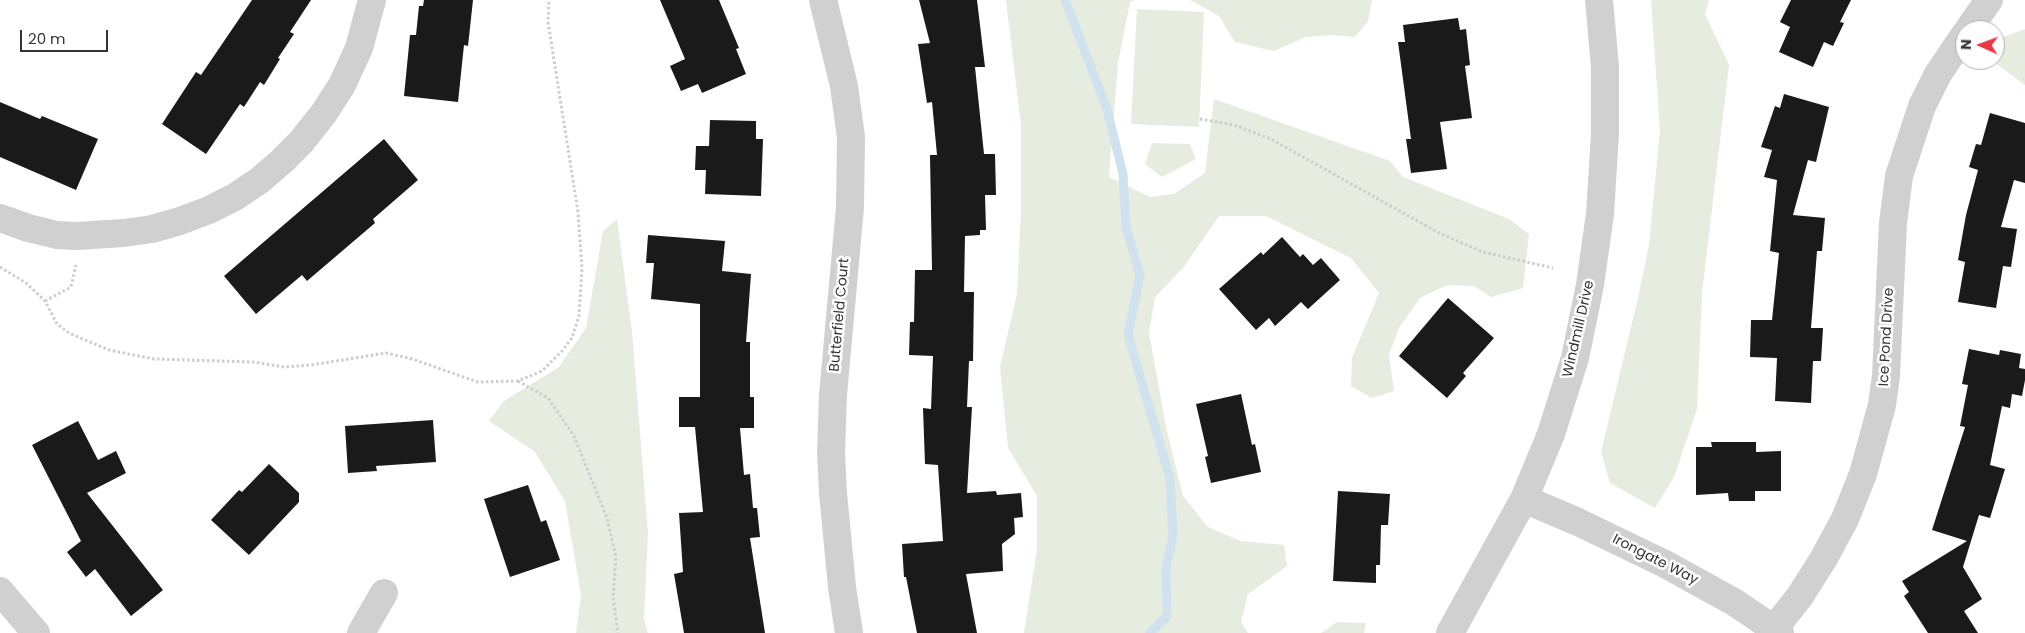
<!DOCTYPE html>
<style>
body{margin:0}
#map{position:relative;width:2025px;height:633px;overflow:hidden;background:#fff;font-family:Poppins,sans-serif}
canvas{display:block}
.north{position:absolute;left:1955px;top:20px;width:50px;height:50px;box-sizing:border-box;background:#fff;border:1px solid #adadad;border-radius:50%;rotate:272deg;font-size:14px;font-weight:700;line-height:20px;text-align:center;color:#333}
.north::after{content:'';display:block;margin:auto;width:18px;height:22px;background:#e63946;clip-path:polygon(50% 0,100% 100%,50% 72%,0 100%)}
.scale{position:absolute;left:20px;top:30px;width:88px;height:22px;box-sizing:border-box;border:2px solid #333;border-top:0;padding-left:6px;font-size:15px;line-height:18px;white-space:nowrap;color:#333;-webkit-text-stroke:4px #fff;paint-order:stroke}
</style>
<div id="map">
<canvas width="2025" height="633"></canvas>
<div class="north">N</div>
<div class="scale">20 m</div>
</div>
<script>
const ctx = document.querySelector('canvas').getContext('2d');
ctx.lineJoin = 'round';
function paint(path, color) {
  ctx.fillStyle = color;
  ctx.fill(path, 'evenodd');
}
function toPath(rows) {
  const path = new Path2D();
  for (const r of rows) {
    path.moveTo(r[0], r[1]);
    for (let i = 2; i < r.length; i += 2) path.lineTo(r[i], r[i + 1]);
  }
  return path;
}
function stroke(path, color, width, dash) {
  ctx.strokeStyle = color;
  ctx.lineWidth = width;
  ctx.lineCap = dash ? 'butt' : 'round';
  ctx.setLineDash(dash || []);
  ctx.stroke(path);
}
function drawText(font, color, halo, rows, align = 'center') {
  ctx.font = font + ' Poppins,sans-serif';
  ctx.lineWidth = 5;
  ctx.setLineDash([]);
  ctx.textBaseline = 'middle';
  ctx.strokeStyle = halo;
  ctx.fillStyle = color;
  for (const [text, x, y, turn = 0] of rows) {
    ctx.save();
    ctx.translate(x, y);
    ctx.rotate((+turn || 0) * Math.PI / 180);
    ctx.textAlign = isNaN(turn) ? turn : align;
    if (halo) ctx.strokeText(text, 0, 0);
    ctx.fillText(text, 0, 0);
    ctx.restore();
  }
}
const green = toPath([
 [1006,0,1135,0,1130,2,1118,63,1109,177,1150,197,1174,194,1205,173,1214,99,1390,161,1403,177,1509,219,1529,234,1523,288,1491,297,1474,286,1447,285,1420,298,1399,328,1389,355,1394,391,1372,398,1351,386,1352,358,1379,293,1351,258,1266,216,1219,216,1183,268,1155,297,1149,333,1166,427,1183,496,1208,527,1240,541,1284,545,1287,566,1248,594,1241,622,1248,633,1024,633,1037,549,1037,496,1008,448,1000,367,1017,294,1021,211,1021,125],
 [1190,0,1372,0,1368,21,1355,37,1330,35,1306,37,1274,51,1235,42,1219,16],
 [1651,0,1709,0,1705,14,1729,65,1702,293,1697,409,1674,477,1655,508,1610,483,1601,452,1638,298,1649,245,1660,131],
 [1137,9,1204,12,1199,127,1131,124],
 [2025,29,2025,85,1991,60,1995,60,1995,42,1998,39],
 [1152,143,1190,144,1196,159,1162,177,1145,164],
 [617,219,632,332,648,534,644,619,648,633,576,633,581,595,565,501,535,452,489,421,504,401,559,367,586,328,603,231],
 [1337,622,1366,623,1364,633,1321,633]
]);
const stream = toPath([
 [1065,0,1107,109,1123,174,1126,227,1140,275,1128,335,1170,478,1173,536,1166,567,1167,616,1150,633]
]);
const building = toPath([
 [252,0,311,0,290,32,294,34,278,58,280,59,264,85,260,82,244,107,240,104,206,154,162,124,196,72,201,75],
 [424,0,473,0,468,46,464,45,458,102,404,96,410,35,416,35,419,6,423,6],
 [660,0,719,0,739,48,736,49,746,74,702,93,698,84,681,91,670,66,685,59],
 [919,0,977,0,985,67,975,67,984,154,995,154,996,195,985,195,986,230,980,230,980,235,965,236,964,292,974,292,973,361,969,361,967,407,972,407,967,493,996,491,997,495,1021,493,1023,517,1014,518,1015,534,1002,544,1003,571,966,574,977,633,917,633,906,577,904,577,902,544,943,541,938,465,925,464,923,408,931,409,933,356,909,355,910,322,914,322,915,270,932,270,930,155,937,155,932,102,927,103,918,44,930,43],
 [1791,0,1851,0,1840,22,1844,23,1833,46,1824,42,1813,67,1779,52,1790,27,1780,22],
 [1458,18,1460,30,1466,29,1470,65,1465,66,1472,118,1440,122,1447,169,1411,173,1406,139,1411,139,1398,42,1405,42,1403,25],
 [1784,94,1829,107,1816,162,1808,160,1793,215,1825,218,1822,251,1817,251,1811,328,1823,328,1821,361,1813,361,1811,403,1775,401,1777,358,1750,357,1751,320,1772,320,1779,253,1770,251,1777,180,1764,177,1772,150,1761,147,1775,106,1780,108],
 [0,102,40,119,42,116,98,139,76,190,0,157],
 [1990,113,2025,123,2025,183,2014,180,2001,227,2017,229,2011,267,2003,266,1996,308,1958,302,1965,262,1958,260,1966,215,1978,170,1969,167,1976,144,1981,145],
 [710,120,756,121,756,139,763,139,761,196,705,194,706,170,695,170,696,146,709,146],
 [384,139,418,180,373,219,375,223,307,281,302,275,256,314,224,276],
 [648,235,725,241,722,271,751,274,746,342,750,342,750,397,754,397,754,428,740,428,744,475,750,474,753,508,757,508,760,537,750,538,765,633,684,633,674,574,683,572,679,513,703,512,695,427,679,427,679,397,700,397,700,304,651,299,654,263,646,263],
 [1282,237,1300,257,1303,254,1313,265,1321,258,1340,280,1308,309,1301,302,1275,326,1269,318,1256,330,1219,289,1261,252,1263,255],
 [1448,298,1494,338,1463,373,1466,376,1447,398,1399,356],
 [1969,349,1999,355,2000,350,2021,354,2019,368,2025,369,2025,380,2022,396,2012,394,2010,408,2002,406,1990,465,2005,469,1990,518,1979,515,1963,567,1982,599,1964,611,1978,633,1928,633,1904,596,1909,592,1902,581,1967,541,1932,530,1965,427,1960,426,1968,385,1962,384],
 [1241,394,1252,445,1255,444,1261,472,1211,483,1205,457,1208,456,1196,404],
 [433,420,436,462,376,466,377,471,348,473,345,426],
 [78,421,98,460,116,451,126,473,87,493,163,590,131,616,95,569,86,577,67,552,81,541,32,445],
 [1711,442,1756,442,1756,452,1781,451,1781,491,1755,491,1755,501,1729,501,1728,493,1696,495,1696,447,1712,447],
 [269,464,299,493,299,502,249,555,211,520,239,490,242,492],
 [528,485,541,522,546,520,560,560,510,577,484,499],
 [1338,491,1390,494,1388,525,1381,525,1380,565,1376,565,1376,583,1333,581]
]);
const path = toPath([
 [1200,119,1234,125,1271,139,1439,233,1483,252,1553,268],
 [0,267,26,283,45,301,57,324,69,333,109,350,154,359,253,362,284,367,311,365,386,353,412,359,478,382,518,381,542,371,562,351,572,338,579,316,582,269,578,212,548,22,549,0],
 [45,301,71,287,76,265],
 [518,381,548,398,574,436,607,518,616,558,613,597,618,633]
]);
const minor = toPath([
 [823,0,844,86,851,137,850,207,833,395,831,452,833,493,842,587,849,633],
 [1968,30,1989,0],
 [0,218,28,228,57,235,77,236,124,233,152,229,180,221,209,210,235,197,260,180,282,161,301,142,324,113,342,85,359,48,372,0],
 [1524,499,1578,522,1665,564,1734,602,1780,633],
 [0,591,36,633],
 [1774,629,1800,596,1824,558,1845,519,1863,474,1882,405,1886,376,1893,223,1899,176,1922,106,1938,74,1965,34],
 [361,633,384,593],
 [1450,633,1524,499,1551,434,1575,358,1590,285,1600,214,1605,134,1605,67,1599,0]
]);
const streetNames = [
 ["Butterfield Court",840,315,-85],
 ["Windmill Drive",1579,329,-77],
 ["Ice Pond Drive",1887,337,-87],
 ["Irongate Way",1655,560,27]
];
paint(green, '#e6ecdf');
stroke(stream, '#cfe2ee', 9);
paint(building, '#1a1a1a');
stroke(path, '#cdcdcd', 3, [2.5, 2.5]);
stroke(minor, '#d0d0d0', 28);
drawText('14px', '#333', '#fff', streetNames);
</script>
